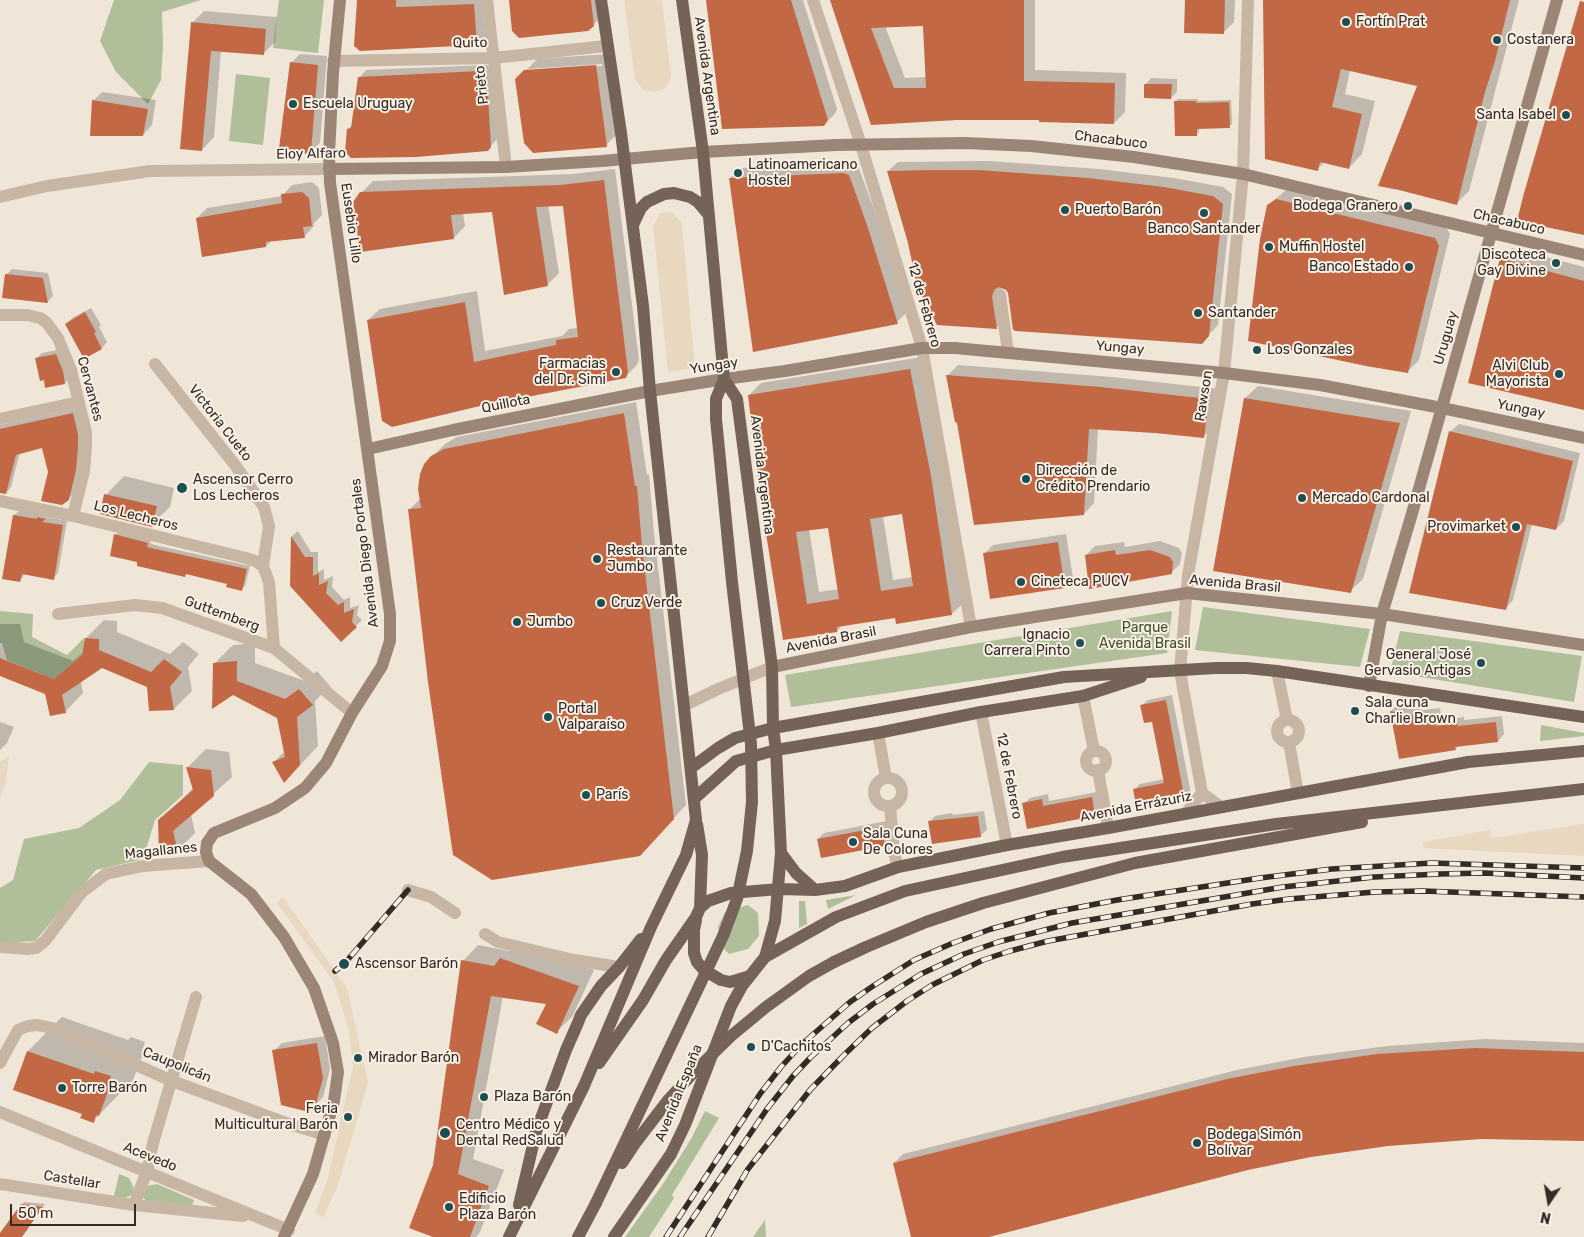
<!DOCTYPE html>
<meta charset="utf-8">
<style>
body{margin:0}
#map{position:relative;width:1584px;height:1237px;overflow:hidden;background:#f0e6d8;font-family:Rubik,sans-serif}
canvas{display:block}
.north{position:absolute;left:1524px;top:1177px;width:50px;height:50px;-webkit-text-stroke:4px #f8f0e4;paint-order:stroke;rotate:192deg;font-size:14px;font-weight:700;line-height:20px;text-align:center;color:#332b26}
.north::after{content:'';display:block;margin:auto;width:18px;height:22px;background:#332b26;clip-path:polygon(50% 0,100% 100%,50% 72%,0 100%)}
.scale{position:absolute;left:10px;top:1204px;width:126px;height:22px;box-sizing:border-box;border:2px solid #332b26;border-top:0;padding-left:6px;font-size:15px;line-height:18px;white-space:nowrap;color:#332b26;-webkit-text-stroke:4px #f8f0e4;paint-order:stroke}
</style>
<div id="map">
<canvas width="1584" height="1237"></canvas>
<div class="north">N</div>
<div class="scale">50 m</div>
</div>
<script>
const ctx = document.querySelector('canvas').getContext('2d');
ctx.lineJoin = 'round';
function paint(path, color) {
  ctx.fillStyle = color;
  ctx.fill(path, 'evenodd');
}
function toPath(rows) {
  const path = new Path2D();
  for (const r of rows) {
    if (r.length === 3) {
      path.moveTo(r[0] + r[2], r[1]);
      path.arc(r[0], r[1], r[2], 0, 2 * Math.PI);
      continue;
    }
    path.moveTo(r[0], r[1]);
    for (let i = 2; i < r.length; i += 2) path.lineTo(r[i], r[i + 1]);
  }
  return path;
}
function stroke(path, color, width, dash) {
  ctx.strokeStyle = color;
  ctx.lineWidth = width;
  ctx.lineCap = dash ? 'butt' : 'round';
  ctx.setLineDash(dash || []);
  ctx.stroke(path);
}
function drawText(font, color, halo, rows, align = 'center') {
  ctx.font = font + ' Rubik,sans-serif';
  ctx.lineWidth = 4;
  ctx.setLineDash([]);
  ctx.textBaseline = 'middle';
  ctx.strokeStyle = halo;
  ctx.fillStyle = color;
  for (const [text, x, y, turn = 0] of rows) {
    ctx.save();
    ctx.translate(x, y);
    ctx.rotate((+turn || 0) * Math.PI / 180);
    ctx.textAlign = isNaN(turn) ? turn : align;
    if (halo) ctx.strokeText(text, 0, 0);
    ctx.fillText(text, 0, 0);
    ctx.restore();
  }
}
const green = toPath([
 [114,0,201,0,162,12,163,45,161,80,148,104,116,72,100,41],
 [279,0,324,0,318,53,273,48],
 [236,74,270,78,263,145,229,141],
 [1203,607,1370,629,1360,667,1195,650],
 [0,611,33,614,32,637,67,655,85,637,82,655,54,679,7,660,2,643,0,643],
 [1172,611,1167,653,791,707,785,675],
 [1400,631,1582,656,1574,702,1390,672],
 [1541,725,1584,733,1584,736,1540,741],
 [149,762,183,765,183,795,155,820,143,859,96,870,35,941,8,943,0,941,0,888,13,880,24,839,79,828,120,800],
 [856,895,828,909,826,900],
 [799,901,805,901,807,924,799,928],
 [748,905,758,913,759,936,748,949,729,954,722,947,718,927,725,912],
 [705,1111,719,1118,672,1195,674,1198,649,1237,625,1237,663,1184,691,1139],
 [119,1174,129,1178,134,1188,132,1195,124,1198,114,1196],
 [157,1184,194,1200,191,1208,151,1204,143,1198,146,1186],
 [765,1220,766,1237,753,1237]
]);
const plaza = toPath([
 [624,0,662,0,671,76,669,83,664,89,654,92,643,90,635,79],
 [672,212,682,223,695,368,668,372,653,226,660,213],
 [9,756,6,782,0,798,0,762],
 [1584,824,1584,856,1424,848,1423,842,1490,830,1491,838],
 [283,897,347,988,368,1083,337,1188,323,1218,315,1213,327,1181,353,1067,349,1031,334,982,277,903]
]);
const shadow = toPath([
 [359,0,482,0,485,36,477,44],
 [510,0,604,0,606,12,588,30],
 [707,0,803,0,837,109,834,115,823,125],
 [831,0,1035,0,1035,70,1126,73,1125,112,1114,123,1041,119,957,119,872,124],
 [924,25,927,77,905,78,885,26],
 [1186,0,1235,0,1234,22,1223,33],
 [1264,0,1519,0,1469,191,1456,204,1419,85,1350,70,1345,94,1375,101,1362,154,1349,168,1325,162,1317,169],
 [204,11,277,17,275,42,263,54,221,50,214,137,202,150,192,23],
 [300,54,327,56,320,143,310,152,291,63],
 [608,54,618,133,606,145,517,80,537,59],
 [602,64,602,66,528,71,528,69],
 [487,65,494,71,498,138,487,150,348,129,353,124,359,78,366,70],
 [1151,78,1177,79,1177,92,1171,98,1146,84],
 [102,92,156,100,152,125,143,135,93,101],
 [1178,99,1198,99,1198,101,1231,100,1232,124,1229,126,1199,127,1199,132,1196,135,1175,102],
 [989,161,1099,169,1174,178,1223,187,1232,194,1218,325,1201,343,1009,293,1007,289,1001,286,1005,318,996,328,909,243,888,171,898,162],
 [854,163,858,166,885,239,907,312,897,322,730,178,741,168],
 [615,169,639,360,637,365,625,377,480,404,368,320,380,309,477,291,485,351,562,336,569,329,578,328,564,205,548,205,559,273,547,285,493,211,463,213,465,226,454,238,361,193,373,181,573,174],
 [312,182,319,188,322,215,314,223,314,226,304,237,272,240,266,246,197,218,207,208,282,196,292,185],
 [1288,188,1446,227,1450,234,1419,360,1408,371,1268,206],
 [1512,248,1584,267,1584,409,1501,259],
 [12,269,48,273,53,296,48,301,6,275],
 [91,308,101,325,99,327,107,342,102,348,84,357,66,324,72,318],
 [62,349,71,377,65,383,45,378,36,359,42,353],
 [922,357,964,602,952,614,896,616,843,624,837,631,784,639,749,395,761,383],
 [903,513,913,577,893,580,883,516],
 [829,526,839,589,819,592,809,529],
 [958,365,1112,377,1219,389,1214,426,1203,437,1098,428,1094,503,1084,514,958,421,947,376],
 [1258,386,1411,411,1363,579,1350,591,1214,570,1245,398],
 [636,402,647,475,649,474,654,533,686,805,640,855,409,510,421,498,432,457,445,444,457,437],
 [78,408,83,428,81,463,74,493,68,499,49,472,43,446,20,452,11,487,6,493,0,492,0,425],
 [1459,424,1580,453,1564,521,1556,529,1532,524,1513,600,1505,609,1450,432],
 [124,476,174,488,170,507,151,525,106,495],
 [19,511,49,514,46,517,67,521,58,573,53,578,25,574,20,581,14,515],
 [298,531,311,552,318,552,318,572,324,569,324,580,333,576,332,587,344,600,350,597,350,608,359,605,357,615,362,620,341,640,291,586,292,536],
 [119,532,151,539,150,543,155,545,250,566,245,586,242,589,228,583,187,573,185,576,139,561,116,535],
 [1066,534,1073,578,1064,587,984,554,993,545],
 [1160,541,1179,548,1182,553,1180,564,1171,573,1086,555,1095,546,1124,542,1125,547],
 [104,620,117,621,117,632,170,654,183,642,199,654,188,667,192,691,174,709,148,687,102,666,81,681,83,693,65,712,46,693,0,675,0,624,20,624,24,642,73,661,84,652,86,638],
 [255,643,255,663,305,681,317,671,330,686,315,701,318,746,285,781,273,763,285,751,278,717,215,663,233,645],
 [1172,695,1191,794,1185,800,1135,789,1140,784,1164,779,1153,720,1142,705,1148,700],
 [1397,705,1423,710,1440,708,1442,720,1464,717,1464,720,1502,716,1504,734,1498,741,1458,746,1455,749,1391,711],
 [0,722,14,727,7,743,0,750],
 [206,749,229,752,232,777,191,814,195,833,177,851,160,821,193,788,188,767],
 [1097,792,1101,809,1095,815,1024,804,1030,798,1048,794,1049,801],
 [984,811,987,830,981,835,929,822,935,816,952,813,953,815],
 [887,821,890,839,885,844,818,839,824,833],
 [517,943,594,970,572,1017,556,1032,548,1003,503,996,473,1159,504,1170,480,1232,476,1237,437,1237,435,1165,463,961,478,945,509,951],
 [62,1017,128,1040,131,1037,145,1042,142,1051,144,1051,133,1080,93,1121,83,1114,14,1089,28,1051],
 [325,1036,330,1069,323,1097,309,1111,274,1051,282,1043],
 [1485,1039,1584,1043,1584,1139,1481,1138,1388,1144,1311,1156,1247,1168,984,1237,912,1237,894,1163,903,1154,1237,1070,1304,1057,1387,1046],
 [24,1202,45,1204,21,1237,0,1237]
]);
const building = toPath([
 [357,0,396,0,396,7,474,4,477,45,360,51,354,46],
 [509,0,591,0,594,26,588,31,519,38,512,31],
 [706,0,791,0,828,120,824,126,722,129],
 [830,0,1024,0,1024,81,1115,83,1114,124,1039,122,1039,120,957,120,871,125],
 [923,26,926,88,894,88,871,28],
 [1185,0,1225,0,1224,34,1184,33],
 [1263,0,1510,0,1495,61,1485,92,1457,205,1399,190,1378,186,1417,86,1341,69,1332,107,1362,114,1349,169,1320,162,1318,171,1265,159],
 [1580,1,1584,2,1584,235,1517,221,1524,193],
 [191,22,266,29,264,55,211,51,202,151,180,149],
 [290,62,318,65,311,153,278,156],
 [596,65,607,147,533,153,524,143,515,79,524,70],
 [480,71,487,78,491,147,488,151,416,157,351,158,345,152,347,129,351,128,358,77],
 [1144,84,1172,84,1171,99,1144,98],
 [92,100,148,109,143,136,90,136],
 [1174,101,1196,101,1196,103,1229,102,1230,128,1197,129,1197,136,1175,136],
 [932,170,979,170,1088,178,1164,187,1213,196,1223,204,1209,336,1202,344,1016,331,1013,330,1008,293,1006,290,999,287,995,289,992,296,997,329,937,325,917,286,908,243,887,171],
 [843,173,849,175,867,225,898,324,753,352,729,178],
 [604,180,628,372,626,378,480,406,392,427,382,421,367,320,465,302,474,362,556,345,556,340,578,337,563,206,536,207,548,286,504,295,492,212,451,215,454,239,360,252,353,202,360,192,560,185],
 [302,192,309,198,312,226,303,227,305,238,266,242,266,247,202,257,196,218,282,203,281,194],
 [1276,199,1435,238,1439,246,1408,373,1366,366,1248,341,1260,239,1267,205],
 [1500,258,1584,281,1584,410,1468,383],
 [5,274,43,278,48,303,2,298],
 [85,312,96,332,94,333,102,349,84,359,65,324],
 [56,354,63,371,65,384,45,388,44,380,40,381,35,358],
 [910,369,931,476,952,615,896,624,895,618,837,627,837,632,783,640,761,502,748,395],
 [902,514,913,586,881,591,870,519],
 [828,528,839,599,807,604,796,532],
 [946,375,1101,387,1209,399,1204,438,1155,433,1089,429,1084,515,974,525,957,423,955,422],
 [1244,398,1400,423,1351,593,1213,571],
 [73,413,78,434,78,447,76,470,69,500,62,505,41,501,48,472,42,448,16,455,6,494,0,493,0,429],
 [624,413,635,486,637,486,642,546,674,819,640,856,492,880,453,855,428,682,408,509,421,508,418,489,420,474,424,464,431,456,444,449],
 [1449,431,1573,461,1556,530,1527,524,1506,610,1409,593],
 [104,494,157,506,152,527,100,514],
 [13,515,37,519,37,517,46,519,42,522,63,525,54,580,22,574,20,582,2,579],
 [114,534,148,543,147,547,151,548,247,569,242,591,226,587,227,584,186,574,185,577,137,566,137,562,110,556],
 [291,536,305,557,313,557,313,576,319,573,319,585,328,581,326,593,338,605,344,602,344,613,354,609,352,622,357,627,341,642,290,586],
 [1058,542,1065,588,990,599,983,553],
 [1115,550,1116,555,1150,550,1170,557,1173,562,1172,574,1089,589,1085,555],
 [85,638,99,639,99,650,151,672,164,659,182,672,170,687,174,710,149,711,147,687,102,668,62,695,66,713,50,716,45,694,0,676,0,658,54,679,82,655],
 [237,661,237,681,285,699,299,689,313,705,297,717,300,765,284,783,272,762,285,757,277,718,233,695,212,709,213,663],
 [1166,700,1185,801,1137,810,1133,789,1164,783,1152,722,1144,723,1140,705],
 [1390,711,1415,716,1434,713,1436,726,1457,723,1458,726,1496,722,1498,742,1455,747,1456,750,1399,759],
 [186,767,211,770,214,796,173,831,178,852,159,854,158,820,193,790],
 [1092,797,1095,816,1027,829,1022,803,1042,799,1043,806],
 [978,816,981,837,932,844,928,821],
 [882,827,885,846,821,858,817,839],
 [500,958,579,986,557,1034,536,1024,546,1004,491,996,458,1174,489,1186,470,1237,433,1237,409,1228,433,1165,461,960,494,966],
 [317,1043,323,1078,315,1107,309,1112,281,1105,272,1050],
 [1475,1048,1584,1052,1584,1141,1481,1139,1388,1146,1311,1157,1248,1170,989,1237,911,1237,893,1163,1227,1079,1294,1066,1377,1054],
 [27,1051,94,1074,95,1071,111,1076,108,1085,110,1086,99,1116,96,1115,94,1123,80,1118,82,1114,13,1090],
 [21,1204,43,1207,22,1237,0,1237,0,1233]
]);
const street = toPath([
 [487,0,506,167],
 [813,0,861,145,922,348,971,627],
 [333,61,494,58,606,46],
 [0,197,47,186,150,171,329,169],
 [1000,295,1008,352],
 [0,315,27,315,40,318,46,322,58,338,71,370,86,432,86,447,84,471,73,516],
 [155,364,235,465,264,507,269,526,263,566,269,582,274,648],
 [0,419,79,402],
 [0,501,73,516,246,558,255,561,263,566],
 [58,614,135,605,162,608,274,648,352,713],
 [1277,671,1287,720],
 [1083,696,1094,751],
 [685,705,718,689,772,667],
 [981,712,1007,845],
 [1288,731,11],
 [878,733,886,778],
 [1289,743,1298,793],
 [1096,761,10],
 [1098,770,1108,828],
 [888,792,14],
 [890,806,894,853,898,867],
 [1221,807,1202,793,1180,671,1188,575,1224,373,1243,174,1248,0],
 [1186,813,1202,793],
 [408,890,431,897,455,913],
 [485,934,498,942,574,960,619,967],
 [0,947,27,949,36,948,45,941,82,892,106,874,143,866,209,861],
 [0,1063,18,1030,28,1026,38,1025,56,1029,172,1081,286,1123,325,1135],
 [0,1112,289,1230],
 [0,1184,134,1205,243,1216],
 [134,1205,147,1171,153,1143,196,997]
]);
const secondary = toPath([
 [329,169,506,167,602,161,703,152,836,145,965,143,1031,146,1134,157,1243,174,1584,255],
 [368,449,453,430,650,391,724,379,785,371,922,348,955,348,1224,373,1320,385,1442,408,1584,438],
 [772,667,971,627,1187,593,1382,614,1584,645],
 [1369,686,1382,614,1411,517,1557,0],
 [284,1237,313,1174,334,1101,338,1072,333,1043,314,988,284,937,251,894,209,861,206,852,207,843,214,833,275,808,305,788,326,763,352,713,382,666,390,641,390,614,330,183,329,154,333,73,340,0]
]);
const primary = toPath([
 [682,0,703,152,724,379,737,399,772,667,773,728,776,750,781,853,775,921,765,957],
 [633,225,641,208,647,202,664,194,674,193,690,197,698,202,709,215],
 [716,419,716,399,724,379],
 [691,768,718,748,735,738,773,728,1064,677,1216,668,1246,668,1277,671,1584,717],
 [695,798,736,761,776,750,878,733,981,712,1083,696,1141,677],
 [781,853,796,873,815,890],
 [700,908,708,901,731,893,779,889,815,890,845,886,898,867,1007,845,1108,828,1468,762,1584,751],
 [696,920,694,930,694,953,697,962,704,970,721,980,730,982,750,976],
 [834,962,866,947,926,922,983,903,1135,863,1362,822],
 [599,1063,643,1000,666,960,696,917,700,908,702,855,697,824],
 [519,1205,536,1132,566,1050,577,1025,581,1015,601,986,619,967,641,939],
 [509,1237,584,1086,651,927,686,855,696,820,650,391,643,306,621,133,601,0],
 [578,1237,596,1203],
 [614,1237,671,1154,685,1125,731,1006,742,986,765,957,836,917,905,891,1062,857,1276,824,1584,789]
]);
const rail = toPath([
 [335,971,344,964,408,890],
 [666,1237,760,1094,781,1067,801,1045,850,1002,873,986,914,960,953,943,991,929,1049,913,1117,900,1260,878,1332,869,1432,863,1584,868],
 [680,1237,767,1109,793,1076,810,1058,848,1023,873,1004,921,974,964,954,998,942,1072,923,1283,887,1374,877,1440,874,1485,873,1584,878],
 [708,1237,748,1169,810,1090,845,1054,872,1028,907,1001,932,985,983,960,1010,951,1048,941,1252,904,1289,899,1375,892,1423,891,1584,897]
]);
const primaryBridge = toPath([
 [622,1163,636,1142,669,1099,695,1071,731,1036,766,1007,809,976,834,962],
 [596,1203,723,936,737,899,747,851,752,802,751,744,732,582,716,419]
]);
const markers = [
 [1346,22,5,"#1d4e53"],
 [1497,40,5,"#1d4e53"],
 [293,104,5,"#1d4e53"],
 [1566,115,5,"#1d4e53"],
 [738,173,5,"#1d4e53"],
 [1408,206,5,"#1d4e53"],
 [1065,210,5,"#1d4e53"],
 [1204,213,5,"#1d4e53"],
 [1269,247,5,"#1d4e53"],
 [1556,263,5,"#1d4e53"],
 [1409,267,5,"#1d4e53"],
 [1198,313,5,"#1d4e53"],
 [1257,350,5,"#1d4e53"],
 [616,372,5,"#1d4e53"],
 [1559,374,5,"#1d4e53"],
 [1026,479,5,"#1d4e53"],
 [182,488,6,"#1d4e53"],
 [1302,498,5,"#1d4e53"],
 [1516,527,5,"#1d4e53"],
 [597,559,5,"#1d4e53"],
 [1021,582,5,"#1d4e53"],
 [601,603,5,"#1d4e53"],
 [517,622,5,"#1d4e53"],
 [1080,643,5,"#1d4e53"],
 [1481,663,5,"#1d4e53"],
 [1355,711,5,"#1d4e53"],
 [548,717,5,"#1d4e53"],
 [586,795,5,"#1d4e53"],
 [853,842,5,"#1d4e53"],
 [344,964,6,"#1d4e53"],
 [751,1047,5,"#1d4e53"],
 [358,1058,5,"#1d4e53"],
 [62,1088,5,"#1d4e53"],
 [484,1097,5,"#1d4e53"],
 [348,1117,5,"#1d4e53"],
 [445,1133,6,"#1d4e53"],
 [1197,1143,5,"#1d4e53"],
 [449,1207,5,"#1d4e53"]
];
const poiNames = [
 ["Fortín Prat",1356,22],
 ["Costanera",1507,40],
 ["Escuela Uruguay",303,104],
 ["Santa Isabel",1556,115,"right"],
 ["Latinoamericano",748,165],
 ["Hostel",748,181],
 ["Bodega Granero",1398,206,"right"],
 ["Puerto Barón",1075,210],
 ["Banco Santander",1204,229,"center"],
 ["Muffin Hostel",1279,247],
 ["Discoteca",1546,255,"right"],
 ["Gay Divine",1546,271,"right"],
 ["Banco Estado",1399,267,"right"],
 ["Santander",1208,313],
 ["Los Gonzales",1267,350],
 ["Farmacias",606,364,"right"],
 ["del Dr. Simi",606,380,"right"],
 ["Alvi Club",1549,366,"right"],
 ["Mayorista",1549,382,"right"],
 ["Dirección de",1036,471],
 ["Crédito Prendario",1036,487],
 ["Ascensor Cerro",193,480],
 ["Los Lecheros",193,496],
 ["Mercado Cardonal",1312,498],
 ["Provimarket",1506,527,"right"],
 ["Restaurante",607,551],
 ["Jumbo",607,567],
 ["Cineteca PUCV",1031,582],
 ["Cruz Verde",611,603],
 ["Jumbo",527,622],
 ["Ignacio",1070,635,"right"],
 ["Carrera Pinto",1070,651,"right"],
 ["General José",1471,655,"right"],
 ["Gervasio Artigas",1471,671,"right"],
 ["Sala cuna",1365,703],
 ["Charlie Brown",1365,719],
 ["Portal",558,709],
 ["Valparaíso",558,725],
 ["París",596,795],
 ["Sala Cuna",863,834],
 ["De Colores",863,850],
 ["Ascensor Barón",355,964],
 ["D'Cachitos",761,1047],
 ["Mirador Barón",368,1058],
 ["Torre Barón",72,1088],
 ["Plaza Barón",494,1097],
 ["Feria",338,1109,"right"],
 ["Multicultural Barón",338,1125,"right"],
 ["Centro Médico y",456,1125],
 ["Dental RedSalud",456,1141],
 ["Bodega Simón",1207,1135],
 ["Bolívar",1207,1151],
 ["Edificio",459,1199],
 ["Plaza Barón",459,1215]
];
const streetNames = [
 ["Quito",470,43,-1],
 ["Avenida Argentina",707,76,82],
 ["Prieto",482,85,-96],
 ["Chacabuco",1111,140,7],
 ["Eloy Alfaro",311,154,-1],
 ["Chacabuco",1509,222,13],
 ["Eusebio Lillo",351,223,82],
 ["12 de Febrero",924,305,74],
 ["Uruguay",1446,338,-74],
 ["Yungay",1120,348,5],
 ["Yungay",714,366,-9],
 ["Cervantes",90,389,75],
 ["Rawson",1204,396,-81],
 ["Quillota",506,404,-11],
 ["Yungay",1521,409,12],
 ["Victoria Cueto",220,423,52],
 ["Avenida Argentina",762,475,83],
 ["Los Lecheros",136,516,14],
 ["Avenida Diego Portales",365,553,-97],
 ["Avenida Brasil",1235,584,5],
 ["Guttemberg",222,614,20],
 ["Avenida Brasil",831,640,-11],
 ["12 de Febrero",1009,776,79],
 ["Avenida Errázuriz",1136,807,-11],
 ["Magallanes",161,851,-6],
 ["Caupolicán",177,1065,22],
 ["Avenida España",679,1093,-68],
 ["Acevedo",150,1157,22],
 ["Castellar",72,1180,9]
];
const parkNames = [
 ["Parque",1145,628],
 ["Avenida Brasil",1145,644]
];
paint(green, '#b0be99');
paint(plaza, '#e8d8c0');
paint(shadow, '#0003');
paint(building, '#c26844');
stroke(street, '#c8b6a5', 12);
stroke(secondary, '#9b8577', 12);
stroke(primary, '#756357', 12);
stroke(rail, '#332b26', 5.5);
stroke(rail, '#f8f0e4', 4, [11]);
stroke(primaryBridge, '#756357', 12);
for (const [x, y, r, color] of markers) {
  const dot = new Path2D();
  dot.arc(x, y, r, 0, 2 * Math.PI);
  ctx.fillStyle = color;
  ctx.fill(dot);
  stroke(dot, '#f8f0e4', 2);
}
drawText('14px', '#332b26', '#f8f0e4', poiNames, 'left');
drawText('14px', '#332b26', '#f8f0e4', streetNames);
drawText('14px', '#41512b', '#f8f0e4', parkNames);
</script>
